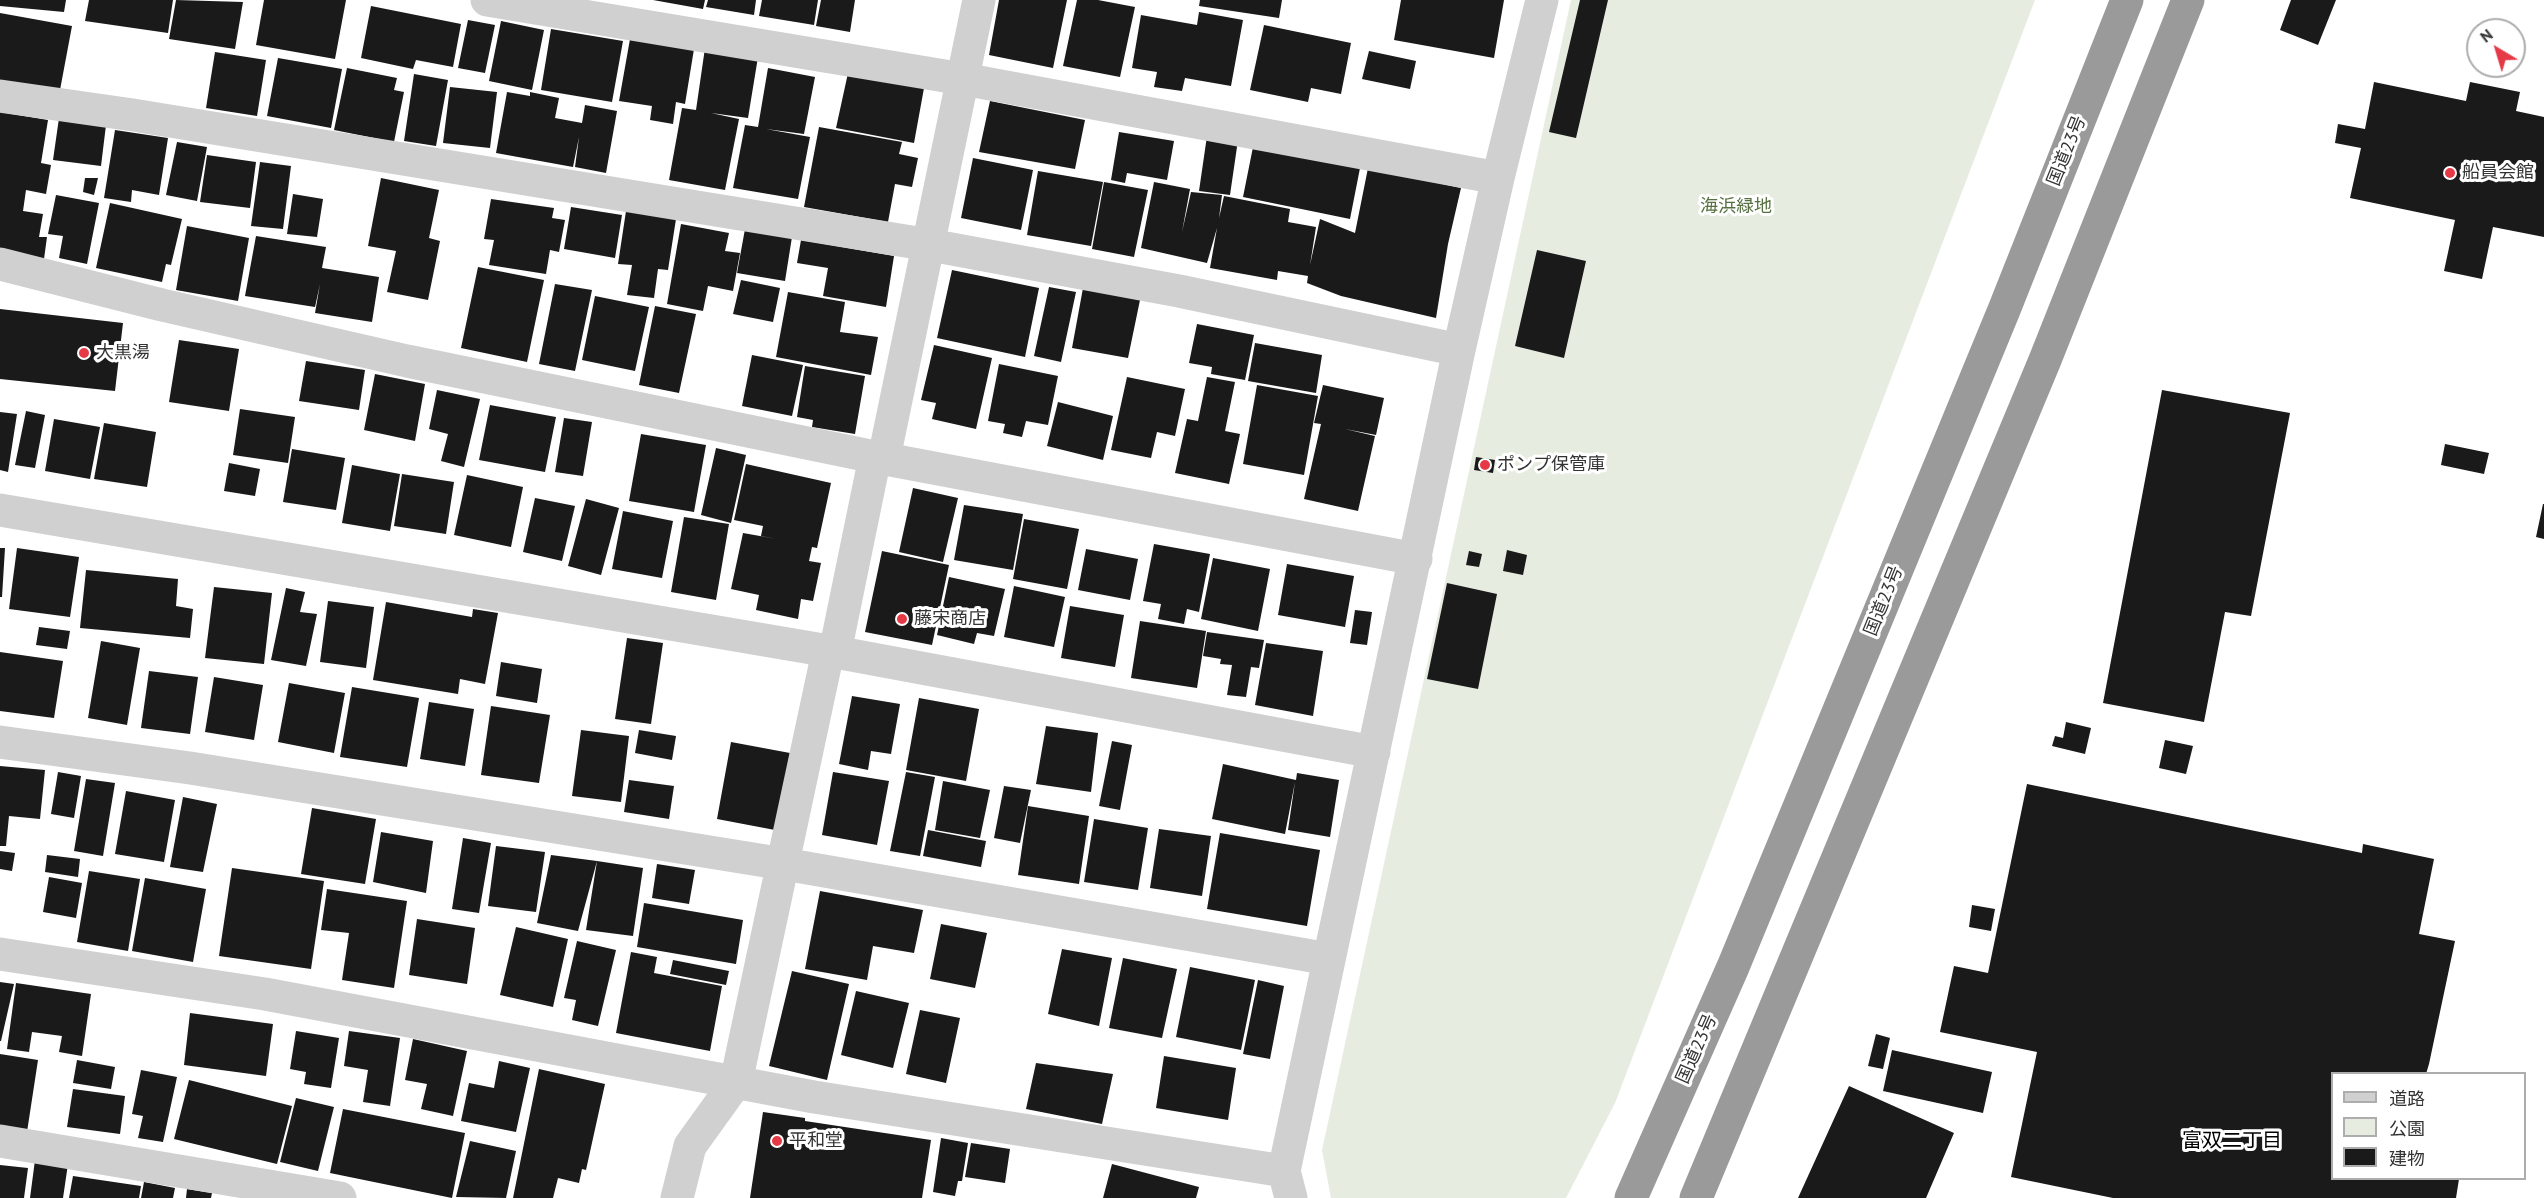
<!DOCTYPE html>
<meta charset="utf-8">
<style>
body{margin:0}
#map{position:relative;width:2544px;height:1198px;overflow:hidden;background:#fff;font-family:"PT Sans","Noto Sans JP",sans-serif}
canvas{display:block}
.legend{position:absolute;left:2331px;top:1072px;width:195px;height:108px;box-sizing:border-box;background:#fff;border:2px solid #adadad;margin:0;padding:8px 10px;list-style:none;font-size:18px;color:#333}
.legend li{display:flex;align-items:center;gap:12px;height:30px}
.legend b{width:30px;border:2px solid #adadad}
.north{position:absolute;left:2466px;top:18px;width:60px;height:60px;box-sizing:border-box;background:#fff;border:2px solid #adadad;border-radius:50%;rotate:322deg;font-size:16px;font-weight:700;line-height:24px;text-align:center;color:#333}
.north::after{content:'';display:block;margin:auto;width:21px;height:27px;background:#e63946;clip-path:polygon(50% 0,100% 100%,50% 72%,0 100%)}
</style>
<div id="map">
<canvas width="2544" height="1198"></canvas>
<ul class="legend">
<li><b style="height:8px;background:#d0d0d0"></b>道路</li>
<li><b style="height:16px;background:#e6ecdf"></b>公園</li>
<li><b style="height:16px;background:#1a1a1a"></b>建物</li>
</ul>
<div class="north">N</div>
</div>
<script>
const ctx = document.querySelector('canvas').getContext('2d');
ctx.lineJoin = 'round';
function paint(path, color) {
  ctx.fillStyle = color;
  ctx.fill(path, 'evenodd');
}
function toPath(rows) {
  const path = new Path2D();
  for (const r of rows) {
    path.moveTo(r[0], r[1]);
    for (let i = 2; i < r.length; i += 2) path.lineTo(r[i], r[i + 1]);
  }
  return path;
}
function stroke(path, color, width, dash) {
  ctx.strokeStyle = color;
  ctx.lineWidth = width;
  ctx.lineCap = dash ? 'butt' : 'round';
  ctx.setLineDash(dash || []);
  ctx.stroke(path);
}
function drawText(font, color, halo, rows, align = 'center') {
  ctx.font = font + ' "PT Sans","Noto Sans JP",sans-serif';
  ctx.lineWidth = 6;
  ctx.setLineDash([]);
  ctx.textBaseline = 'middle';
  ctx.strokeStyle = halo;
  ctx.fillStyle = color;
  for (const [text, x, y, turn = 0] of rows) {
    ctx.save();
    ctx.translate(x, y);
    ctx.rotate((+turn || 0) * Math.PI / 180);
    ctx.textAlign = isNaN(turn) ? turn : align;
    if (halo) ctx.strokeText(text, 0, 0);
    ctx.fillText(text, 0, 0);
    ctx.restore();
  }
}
const green = toPath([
 [1571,0,2035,0,1615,1103,1566,1198,1331,1198,1322,1150]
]);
const building = toPath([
 [0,0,66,0,64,12,0,6],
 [89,0,173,0,168,33,85,21],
 [176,0,243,2,235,49,169,39],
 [264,0,346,0,335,59,256,45],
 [653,0,705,0,703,9],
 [708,0,756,0,754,15,706,7],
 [762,0,818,0,814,25,759,16],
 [821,0,855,0,850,32,816,26],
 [999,0,1067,0,1053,68,989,55],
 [1077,0,1098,0,1135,7,1120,77,1063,66],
 [1200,0,1282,0,1279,18,1199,6],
 [1401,0,1504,0,1494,58,1394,40],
 [1580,0,1608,0,1576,138,1549,132],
 [2291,0,2336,0,2318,45,2280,30],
 [371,6,461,24,453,67,416,60,413,69,361,58],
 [1199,12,1243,20,1231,86,1185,78,1182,91,1154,87,1157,72,1132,68,1141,15,1197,25],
 [0,13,72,26,60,90,0,80],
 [468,20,495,25,485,73,458,68],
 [501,21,544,30,532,90,489,81],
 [1264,25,1351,43,1341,94,1311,88,1308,102,1250,90],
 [551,29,623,41,612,102,541,90],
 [630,39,694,49,685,104,676,102,673,124,650,120,652,106,619,101],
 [705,48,758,57,748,118,711,113,739,119,725,190,669,180,682,108,696,110],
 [1369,51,1416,61,1410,89,1362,79],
 [215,52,266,60,257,116,206,108],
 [278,58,342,69,331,128,267,116],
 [347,68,397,78,394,90,404,92,394,142,334,130],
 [768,68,815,77,804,134,766,129,810,137,798,199,733,188,745,125,758,127],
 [848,73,924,88,914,143,836,128],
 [414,74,448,80,436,146,404,141],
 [2374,82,2466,101,2470,82,2520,92,2516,111,2544,117,2544,237,2493,227,2482,279,2444,271,2455,220,2350,198,2361,148,2335,143,2338,124,2365,129],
 [450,87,497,92,490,148,443,143],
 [507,92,530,96,530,92,559,98,555,118,582,123,585,105,617,111,606,173,575,167,579,137,573,167,496,153],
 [990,101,1085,120,1075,169,979,152],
 [0,112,48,120,41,163,51,165,46,194,26,190,23,211,43,214,39,237,47,237,44,259,0,252],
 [59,118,106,125,101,166,53,160],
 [819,127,902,142,899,154,918,158,912,187,895,184,888,222,804,207],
 [115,130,168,138,159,195,132,190,131,202,104,198],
 [1119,132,1174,141,1167,180,1127,173,1125,183,1111,180],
 [1207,136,1238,140,1230,195,1199,191],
 [177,142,207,147,197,201,166,195],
 [1254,142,1361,163,1350,219,1243,197],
 [207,155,256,162,250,208,200,202],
 [973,158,1033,170,1021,230,961,218],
 [260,162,291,166,283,229,251,226],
 [1368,168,1461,188,1448,244,1436,318,1341,296,1307,283,1308,276,1278,271,1277,280,1210,268,1217,228,1207,263,1141,248,1154,182,1190,189,1182,232,1191,192,1222,195,1219,218,1224,196,1290,209,1288,222,1316,227,1310,265,1320,219,1355,233],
 [1038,171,1103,182,1091,246,1027,235],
 [85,178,98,178,94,195,83,192],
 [381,178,439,190,429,238,440,241,428,300,387,292,396,251,368,246],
 [1104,182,1148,190,1134,257,1092,249],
 [293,194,323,199,317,237,287,234],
 [56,195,99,203,87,264,59,258,63,236,48,234],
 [491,199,554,208,552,218,565,220,559,252,550,250,546,274,489,265,494,240,484,239],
 [110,203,182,219,171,265,166,264,162,282,96,268],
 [571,207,622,215,615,258,564,249],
 [626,211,676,219,668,270,658,269,654,298,627,295,632,265,618,264],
 [681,224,729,233,725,251,740,253,733,291,708,286,703,311,667,304],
 [187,226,249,238,238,301,176,290],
 [745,229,792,237,785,281,737,273],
 [256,236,326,247,322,268,379,277,372,322,315,313,320,284,315,307,245,296],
 [801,240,894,256,886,307,823,296,828,268,797,263],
 [1537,250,1586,261,1564,358,1515,346],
 [478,267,544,280,527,362,461,348],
 [952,270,1039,288,1025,357,937,338],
 [741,280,780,288,773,322,733,314],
 [555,284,592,290,575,371,539,364],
 [1049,287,1076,292,1061,362,1034,356],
 [1083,288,1140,300,1128,358,1072,348],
 [788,292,845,302,840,332,878,337,871,375,776,357],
 [595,296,649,307,635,371,582,360],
 [655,306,696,314,679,393,639,385],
 [0,309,123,323,115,391,0,379],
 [1197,324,1254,335,1245,380,1211,374,1212,367,1189,363],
 [179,340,239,349,229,411,169,402],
 [1255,343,1322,355,1316,393,1248,381],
 [934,345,992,358,976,429,932,419,936,403,921,400],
 [752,355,803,365,792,416,742,406],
 [306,361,365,370,359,410,299,401],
 [999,364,1058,376,1048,425,1026,421,1022,437,1003,433,1005,424,988,421],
 [805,366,865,376,855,434,812,427,813,420,797,417],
 [375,374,425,384,415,441,364,430],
 [1127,377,1185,389,1175,436,1157,432,1151,458,1111,450],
 [1207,377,1235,382,1225,431,1240,434,1229,484,1175,473,1187,419,1198,421],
 [1257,385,1318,396,1304,475,1243,464],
 [1323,385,1384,398,1376,435,1345,429,1375,436,1358,511,1304,499,1321,424,1314,423],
 [437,390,480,399,464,467,441,461,448,434,429,429],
 [2162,390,2290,413,2251,616,2225,612,2204,722,2103,703],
 [1058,402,1113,416,1103,460,1047,446],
 [490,405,556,417,545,472,479,460],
 [240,409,295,417,288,463,233,455],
 [26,411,45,415,35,468,15,465],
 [0,412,17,414,8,472,0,470],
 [564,418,592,422,583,476,555,472],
 [54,419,100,427,90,479,45,471],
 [104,423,156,432,147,487,94,479],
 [641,434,706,445,694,512,629,501],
 [2445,444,2489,453,2484,474,2441,465],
 [716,448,746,455,731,523,701,515],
 [292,449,345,458,336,510,283,502],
 [1476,457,1495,460,1493,473,1474,470],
 [229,463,260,469,255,496,224,491],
 [746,464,831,483,817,548,812,547,809,561,821,563,813,601,801,599,798,619,756,610,759,595,731,589,743,533,777,539,761,536,763,526,734,520],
 [352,465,400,474,390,531,342,523],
 [402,474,454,482,446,534,394,526],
 [467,475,523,487,511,547,454,535],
 [913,488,958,498,943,562,899,552],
 [535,498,575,506,562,561,523,552],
 [586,499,619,508,601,575,568,566],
 [2543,504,2544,504,2544,539,2536,537],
 [964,505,1023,514,1013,570,954,560],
 [623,511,673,521,662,578,612,569],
 [684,517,729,524,716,600,671,592],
 [1024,519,1079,529,1067,589,1013,579],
 [1154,544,1210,554,1199,612,1187,609,1184,624,1158,619,1161,604,1143,601],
 [0,548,5,548,2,597,0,597],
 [17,548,79,557,70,617,9,609],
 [1086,549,1138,559,1130,600,1078,590],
 [1507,550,1527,555,1523,575,1503,571],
 [882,551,949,565,932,645,865,632],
 [1469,551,1482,554,1479,567,1466,565],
 [1213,558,1270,569,1258,631,1201,619],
 [1287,564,1354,576,1345,627,1278,615],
 [86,570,178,579,176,606,193,609,190,638,80,628],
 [949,577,1005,589,994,636,977,633,974,644,937,635],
 [1447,583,1497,594,1478,689,1427,679],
 [1014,586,1065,597,1054,647,1004,637],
 [214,587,272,593,264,664,205,658],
 [286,588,305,592,300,612,317,614,306,666,271,660],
 [328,601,374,607,366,668,320,662],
 [386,602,472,617,473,609,498,613,485,684,460,679,458,694,373,680],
 [1070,606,1124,615,1115,667,1061,658],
 [1355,610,1372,612,1367,645,1350,643],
 [1140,621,1206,631,1197,688,1131,678],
 [39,627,70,631,67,649,36,645],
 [1207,632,1264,640,1259,668,1251,667,1246,697,1227,695,1232,665,1220,664,1221,659,1203,656],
 [627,638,663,643,651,724,615,719],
 [101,641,140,648,127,725,88,718],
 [1266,643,1323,651,1313,716,1255,705],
 [0,652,63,661,54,718,0,711],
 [501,662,542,669,537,703,496,696],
 [149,671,198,677,190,734,141,728],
 [214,677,263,685,254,740,205,732],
 [289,683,345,693,334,753,278,742],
 [352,687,419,698,407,767,340,757],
 [852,696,900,704,891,754,871,751,868,770,839,764],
 [919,698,979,709,966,781,906,770],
 [429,702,474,709,465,766,420,759],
 [491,706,550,715,539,783,481,775],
 [2066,722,2091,728,2085,754,2052,746,2055,736,2063,738],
 [1046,726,1098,733,1091,792,1036,784],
 [581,730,629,736,621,802,572,796],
 [639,730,676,736,672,760,635,753],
 [2165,740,2193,746,2186,774,2159,768],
 [1112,741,1132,745,1120,810,1099,806],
 [731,742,790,753,775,830,717,819],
 [1223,764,1296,780,1297,773,1339,780,1330,837,1288,830,1295,782,1285,834,1212,819],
 [0,766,45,770,40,819,9,816,6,846,0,846],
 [58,772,81,776,74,818,51,814],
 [833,772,889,781,877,845,822,835],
 [906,772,935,777,920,856,890,851],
 [86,779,115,783,103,856,74,851],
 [629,780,674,786,669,819,624,812],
 [943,781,990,790,980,838,935,830],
 [2027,784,2362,853,2363,844,2434,859,2419,934,2455,941,2429,1064,2426,1074,2332,1074,2332,1179,2459,1179,2456,1198,2113,1198,2011,1177,2037,1052,1940,1032,1954,966,1988,973],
 [1004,786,1031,790,1020,843,994,838],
 [126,791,175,800,164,862,115,854],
 [183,797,217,804,203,872,170,867],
 [1028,806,1089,816,1079,884,1018,875],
 [312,808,376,819,365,884,301,874],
 [1094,819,1148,828,1138,890,1084,882],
 [1159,829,1211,836,1202,896,1150,888],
 [928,830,986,841,981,867,923,856],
 [381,832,433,841,426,893,373,882],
 [1220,833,1320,850,1307,926,1207,909],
 [463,838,491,843,479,913,452,909],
 [496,846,545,852,536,912,488,906],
 [0,851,15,853,12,871,0,869],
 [47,855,80,859,78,877,45,872],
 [551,855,597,861,643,868,633,936,586,930,597,861,578,931,537,923],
 [657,864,695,870,689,904,652,898],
 [232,868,324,881,311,969,219,956],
 [89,871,140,879,128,951,77,942],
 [49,877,82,883,76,918,43,912],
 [145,878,206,889,193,962,132,951],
 [327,889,407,901,394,988,342,980,349,933,321,930],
 [820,891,923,910,914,953,873,946,867,980,805,969],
 [644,903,743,920,736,964,637,947],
 [1972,905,1995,909,1991,931,1969,927],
 [417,919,475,928,467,984,409,975],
 [941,924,987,933,975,988,930,979],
 [516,927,568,939,553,1007,500,995],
 [577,941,616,950,598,1026,572,1020,576,1000,564,998],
 [1062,949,1112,958,1099,1026,1048,1014],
 [631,952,657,957,654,973,722,986,710,1051,616,1033],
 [1123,958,1177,969,1162,1038,1109,1028],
 [673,960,729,971,726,985,670,974],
 [1190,967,1255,980,1241,1050,1176,1037],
 [792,971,849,984,827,1080,769,1066],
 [1258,980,1284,986,1270,1059,1243,1054],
 [0,982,14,984,1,1041,0,1041],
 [16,983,91,994,82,1056,59,1052,62,1036,32,1032,29,1052,7,1049],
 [856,991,909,1003,893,1068,841,1055],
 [920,1010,960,1018,946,1083,906,1074],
 [190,1013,273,1024,266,1076,184,1065],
 [296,1031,339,1038,331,1088,304,1084,306,1072,290,1069],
 [349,1031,400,1038,390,1106,363,1102,368,1070,344,1066],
 [1876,1034,1890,1038,1883,1069,1868,1066],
 [413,1039,467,1051,453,1116,421,1109,427,1084,405,1080],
 [1892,1050,1992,1072,1983,1113,1883,1091],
 [0,1054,38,1060,27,1132,0,1127],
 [1164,1056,1236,1068,1228,1120,1156,1108],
 [77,1060,115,1067,111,1089,73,1083],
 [499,1061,530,1068,516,1132,461,1121,469,1083,494,1088],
 [1036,1063,1113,1074,1102,1124,1026,1109],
 [539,1069,605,1084,586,1170,582,1169,579,1183,558,1178,553,1198,513,1198],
 [141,1070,177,1077,163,1142,138,1138,143,1116,132,1114],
 [189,1080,292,1106,277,1164,174,1139],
 [1849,1086,1954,1133,1926,1198,1798,1198],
 [73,1089,125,1096,120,1134,67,1127],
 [296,1098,334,1107,318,1171,280,1162],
 [343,1109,465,1133,452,1198,330,1173],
 [763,1112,805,1118,805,1121,931,1140,922,1198,750,1198],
 [941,1138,968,1143,962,1181,958,1181,955,1196,933,1192],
 [470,1141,516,1151,506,1198,456,1197],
 [971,1143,1010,1149,1005,1183,965,1177],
 [35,1160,68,1164,63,1198,30,1198],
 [1112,1164,1199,1187,1196,1198,1103,1198],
 [0,1165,28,1168,24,1198,0,1198],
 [73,1176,141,1186,139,1198,69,1198],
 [144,1182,175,1188,173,1198,141,1198],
 [187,1189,212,1193,211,1198,186,1198]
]);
const street = toPath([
 [487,0,963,79,1498,178],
 [0,96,133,115,930,245,1179,291,1459,350],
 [0,264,162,305,407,361,875,457,1416,559],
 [884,458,979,0],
 [0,510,835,652,1374,752],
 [835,652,875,457],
 [0,742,190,768,784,864,1329,959],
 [0,954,265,994,814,1097,1284,1171],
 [0,1141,340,1198],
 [677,1198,690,1146,736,1082,828,652],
 [1291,1198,1284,1171,1459,350,1498,178,1542,0]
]);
const highway = toPath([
 [1631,1198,1733,967,2004,310,2127,0],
 [1696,1198,2045,360,2188,0]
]);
const markers = [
 [2450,173,6,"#e63946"],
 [84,353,6,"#e63946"],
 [1485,465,6,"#e63946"],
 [902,619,6,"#e63946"],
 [777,1141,6,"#e63946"]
];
const streetNames = [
 ["国道23号",2067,151,-68],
 ["国道23号",1884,601,-68],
 ["国道23号",1697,1049,-66]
];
const poiNames = [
 ["船員会館",2462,173],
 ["大黒湯",96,353],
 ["ポンプ保管庫",1497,465],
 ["藤宋商店",914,619],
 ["平和堂",789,1141]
];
const parkNames = [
 ["海浜緑地",1736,207]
];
const neighbourhoodNames = [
 ["富双二丁目",2232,1141]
];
paint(green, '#e6ecdf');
paint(building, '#1a1a1a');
stroke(street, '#d0d0d0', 33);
stroke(highway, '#9a9a9a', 33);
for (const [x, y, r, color] of markers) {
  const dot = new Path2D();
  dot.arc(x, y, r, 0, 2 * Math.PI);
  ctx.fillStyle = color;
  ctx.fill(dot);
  stroke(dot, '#fff', 2);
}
drawText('18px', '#333', '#fff', streetNames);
drawText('18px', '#333', '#fff', poiNames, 'left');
drawText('18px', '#56703f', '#fff', parkNames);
drawText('20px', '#000', '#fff', neighbourhoodNames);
</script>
